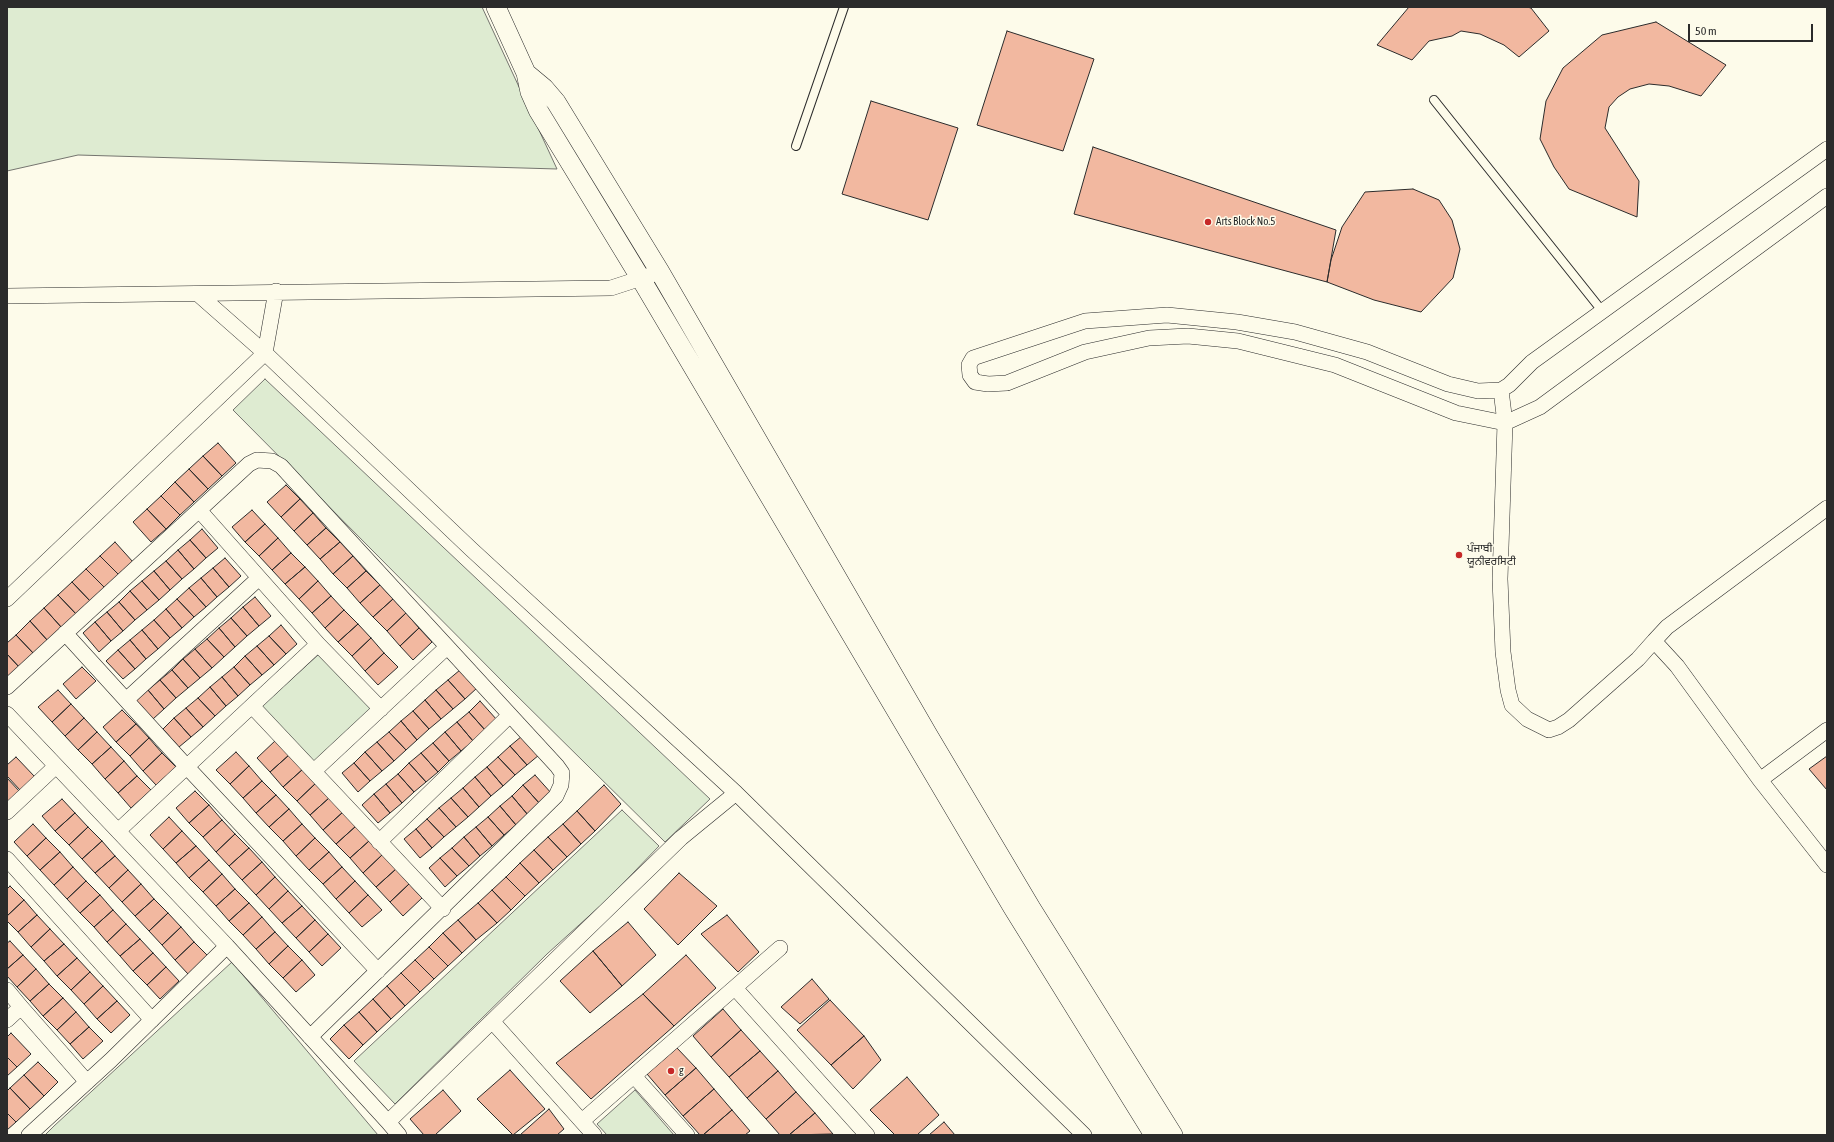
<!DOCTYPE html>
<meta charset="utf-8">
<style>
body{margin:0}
#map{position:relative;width:1834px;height:1142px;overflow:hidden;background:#fdfbea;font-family:"Asap Condensed",sans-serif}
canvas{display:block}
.frame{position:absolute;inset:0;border:8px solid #2b2b2b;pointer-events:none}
.scale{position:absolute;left:1688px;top:24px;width:125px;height:18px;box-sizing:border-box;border:2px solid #2b2b2b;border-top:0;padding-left:5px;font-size:12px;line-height:14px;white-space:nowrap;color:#2b2b2b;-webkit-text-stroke:3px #fdfbea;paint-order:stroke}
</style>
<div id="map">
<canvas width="1834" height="1142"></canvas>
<div class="frame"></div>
<div class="scale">50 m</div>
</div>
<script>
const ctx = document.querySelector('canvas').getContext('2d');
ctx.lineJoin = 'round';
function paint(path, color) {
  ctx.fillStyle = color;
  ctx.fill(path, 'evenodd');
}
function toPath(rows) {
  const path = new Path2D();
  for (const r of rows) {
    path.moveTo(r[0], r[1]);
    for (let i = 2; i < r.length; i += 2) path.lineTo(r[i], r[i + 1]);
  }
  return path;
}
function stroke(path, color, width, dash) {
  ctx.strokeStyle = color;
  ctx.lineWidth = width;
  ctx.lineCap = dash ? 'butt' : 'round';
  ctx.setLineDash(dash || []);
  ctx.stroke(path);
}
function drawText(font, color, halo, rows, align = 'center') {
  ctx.font = font + ' "Asap Condensed","Noto Sans Gurmukhi",sans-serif';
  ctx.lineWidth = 3;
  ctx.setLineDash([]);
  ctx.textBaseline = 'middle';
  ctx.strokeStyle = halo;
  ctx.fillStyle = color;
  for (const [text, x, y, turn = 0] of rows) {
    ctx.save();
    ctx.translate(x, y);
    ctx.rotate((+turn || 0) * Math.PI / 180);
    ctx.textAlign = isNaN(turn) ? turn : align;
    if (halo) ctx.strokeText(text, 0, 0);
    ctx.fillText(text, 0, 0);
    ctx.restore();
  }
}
const green = toPath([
 [7,7,482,7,557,169,78,155,7,171,7,7],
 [265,379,710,799,665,842,511,690,233,410,265,379],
 [319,654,372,708,314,763,261,707,319,654],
 [622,810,659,846,610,897,547,954,395,1104,354,1061,622,810],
 [232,962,378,1135,45,1135,54,1126,232,962],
 [635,1090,674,1135,607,1135,597,1124,635,1090]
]);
const building = toPath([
 [1409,7,1527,7,1531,8,1549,31,1519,57,1504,45,1480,34,1461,31,1452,36,1429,41,1412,60,1377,45,1409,7],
 [1656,22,1726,65,1701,96,1669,86,1649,84,1630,89,1618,97,1609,107,1605,128,1639,181,1637,217,1569,189,1554,167,1540,139,1546,101,1563,68,1602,35,1656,22],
 [1007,31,1094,59,1063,151,977,125,1007,31],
 [871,101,958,128,928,220,842,194,871,101],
 [1093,147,1336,230,1327,282,1074,214,1093,147],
 [1413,189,1439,200,1452,220,1460,249,1453,278,1421,312,1374,300,1327,282,1331,260,1342,227,1365,192,1413,189],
 [218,443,236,463,222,476,203,456,218,443],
 [203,456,222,476,208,489,189,469,203,456],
 [189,469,208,489,194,502,175,482,189,469],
 [175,482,194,502,180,515,161,496,175,482],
 [286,485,300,499,281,517,267,502,286,485],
 [161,496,180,515,166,529,147,509,161,496],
 [300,499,313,513,294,531,281,517,300,499],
 [147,509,166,529,151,542,133,522,147,509],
 [252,510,265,524,245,542,232,527,252,510],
 [313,513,326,528,307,545,294,531,313,513],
 [265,524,278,538,259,556,245,542,265,524],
 [326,528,340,542,320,559,307,545,326,528],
 [202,529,218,548,206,558,190,540,202,529],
 [278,538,291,553,272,570,259,556,278,538],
 [190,540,206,558,194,569,178,550,190,540],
 [115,542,133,562,119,575,100,556,115,542],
 [340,542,353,556,333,574,320,559,340,542],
 [178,550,194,569,182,579,166,561,178,550],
 [291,553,305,567,285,584,272,570,291,553],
 [100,556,119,575,105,588,86,569,100,556],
 [353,556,366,571,347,588,333,574,353,556],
 [225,558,241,576,229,587,213,568,225,558],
 [166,561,182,579,170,590,154,571,166,561],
 [305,567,318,581,299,599,285,584,305,567],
 [213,568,229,587,217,597,201,578,213,568],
 [86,569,105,588,91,602,72,582,86,569],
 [154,571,170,590,159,600,142,581,154,571],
 [366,571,380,585,360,603,347,588,366,571],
 [201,578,217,597,206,607,189,588,201,578],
 [142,581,159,600,147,610,130,591,142,581],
 [318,581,331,596,312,613,299,599,318,581],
 [72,582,91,602,77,615,58,595,72,582],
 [380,585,393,599,373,617,360,603,380,585],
 [189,588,206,607,194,617,177,599,189,588],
 [130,591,147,610,135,620,119,602,130,591],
 [58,595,77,615,62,628,44,608,58,595],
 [331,596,344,610,325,628,312,613,331,596],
 [255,597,271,616,259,626,243,607,255,597],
 [177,599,194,617,182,628,166,609,177,599],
 [393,599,406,613,387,631,373,617,393,599],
 [119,602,135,620,123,631,107,612,119,602],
 [243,607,259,626,247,636,231,618,243,607],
 [44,608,62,628,48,641,30,621,44,608],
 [166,609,182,628,170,638,154,620,166,609],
 [344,610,358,624,338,642,325,628,344,610],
 [107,612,123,631,111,641,95,622,107,612],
 [406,613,419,628,400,646,387,631,406,613],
 [231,618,247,636,235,647,219,628,231,618],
 [154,620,170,638,158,649,142,630,154,620],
 [30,621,48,641,34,654,16,635,30,621],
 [95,622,111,641,99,652,83,633,95,622],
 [358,624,371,638,352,656,338,642,358,624],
 [281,625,297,644,286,654,269,636,281,625],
 [219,628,235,647,224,657,207,639,219,628],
 [419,628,432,642,413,660,400,646,419,628],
 [142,630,158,649,146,659,130,640,142,630],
 [16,635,34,654,20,668,7,654,7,643,16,635],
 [269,636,286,654,274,665,257,646,269,636],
 [371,638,384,653,365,671,352,656,371,638],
 [207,639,224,657,212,668,195,649,207,639],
 [130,640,146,659,135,669,118,650,130,640],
 [257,646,274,665,262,675,245,656,257,646],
 [195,649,212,668,200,678,183,659,195,649],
 [118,650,135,669,123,679,106,661,118,650],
 [384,653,398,667,378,685,365,671,384,653],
 [7,654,20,668,7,680,7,654],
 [245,656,262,675,250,685,234,667,245,656],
 [183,659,200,678,188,688,172,670,183,659],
 [82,667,96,681,76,699,63,684,82,667],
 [234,667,250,685,238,696,222,677,234,667],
 [172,670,188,688,176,698,160,680,172,670],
 [460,670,477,688,465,699,448,680,460,670],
 [222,677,238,696,226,706,210,687,222,677],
 [160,680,176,698,164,709,148,690,160,680],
 [448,680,465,699,453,709,436,690,448,680],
 [210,687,226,706,215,716,198,698,210,687],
 [58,690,71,704,52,722,38,707,58,690],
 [148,690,164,709,153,719,136,700,148,690],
 [436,690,453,709,441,719,425,700,436,690],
 [198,698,215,716,203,727,186,708,198,698],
 [425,700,441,719,429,729,413,711,425,700],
 [480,701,497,720,485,730,469,712,480,701],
 [71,704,84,718,65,736,52,722,71,704],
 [186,708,203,727,191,737,174,718,186,708],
 [122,710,136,724,116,742,103,727,122,710],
 [413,711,429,729,417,740,401,721,413,711],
 [469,712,485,730,473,741,457,722,469,712],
 [84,718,97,732,78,750,65,736,84,718],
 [174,718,191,737,179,747,163,729,174,718],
 [401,721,417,740,406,750,389,732,401,721],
 [457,722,473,741,461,751,445,732,457,722],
 [136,724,149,738,130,756,116,742,136,724],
 [97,732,111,747,92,764,78,750,97,732],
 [389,732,406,750,394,761,377,742,389,732],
 [445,732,461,751,449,761,433,743,445,732],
 [522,736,539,755,527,765,510,746,522,736],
 [149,738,162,753,143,771,130,756,149,738],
 [276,740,289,755,270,772,257,758,276,740],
 [377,742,394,761,382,771,365,752,377,742],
 [433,743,449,761,438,772,421,753,433,743],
 [510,746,527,765,515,775,498,757,510,746],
 [111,747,124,761,105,779,92,764,111,747],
 [236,752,249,766,230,784,216,770,236,752],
 [365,752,382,771,370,781,354,763,365,752],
 [162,753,176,767,156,785,143,771,162,753],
 [421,753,438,772,426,782,409,763,421,753],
 [289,755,303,769,283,787,270,772,289,755],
 [1827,756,1827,790,1809,769,1827,756],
 [16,757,35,777,20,790,7,776,7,765,16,757],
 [498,757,515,775,503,786,487,767,498,757],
 [124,761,137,776,118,793,105,779,124,761],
 [354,763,370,781,358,792,342,773,354,763],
 [409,763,426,782,414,792,398,774,409,763],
 [249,766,262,781,243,798,230,784,249,766],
 [487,767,503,786,491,796,475,777,487,767],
 [303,769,316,783,297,801,283,787,303,769],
 [398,774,414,792,402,803,386,784,398,774],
 [535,775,552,794,540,804,523,785,535,775],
 [137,776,151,790,131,808,118,793,137,776],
 [475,777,491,796,479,807,463,788,475,777],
 [7,778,20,792,7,804,7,778],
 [262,781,276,795,256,813,243,798,262,781],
 [316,783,329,798,310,815,297,801,316,783],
 [386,784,402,803,390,813,374,794,386,784],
 [523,785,540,804,528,815,512,796,523,785],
 [604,785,621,804,595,831,577,811,604,785],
 [463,788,479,807,468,817,451,798,463,788],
 [195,791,209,805,189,823,176,808,195,791],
 [374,794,390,813,378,823,362,805,374,794],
 [276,795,289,809,269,827,256,813,276,795],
 [512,796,528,815,516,825,500,806,512,796],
 [329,798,343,812,323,830,310,815,329,798],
 [451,798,468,817,456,827,439,808,451,798],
 [62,799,75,813,55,831,42,816,62,799],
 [209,805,222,820,203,837,189,823,209,805],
 [500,806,516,825,504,835,488,817,500,806],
 [439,808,456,827,444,837,427,819,439,808],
 [289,809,302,824,283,841,269,827,289,809],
 [577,811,595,831,581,844,563,824,577,811],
 [343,812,356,826,336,844,323,830,343,812],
 [75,813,88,827,69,845,55,831,75,813],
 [169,817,182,831,163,849,150,835,169,817],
 [488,817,504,835,492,846,476,827,488,817],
 [427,819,444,837,432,848,416,829,427,819],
 [222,820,235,834,216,852,203,837,222,820],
 [33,824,46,838,27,856,14,842,33,824],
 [302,824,315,838,296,856,283,841,302,824],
 [563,824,581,844,567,857,548,837,563,824],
 [356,826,369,841,350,858,336,844,356,826],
 [88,827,102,841,82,859,69,845,88,827],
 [476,827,492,846,480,856,464,837,476,827],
 [416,829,432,848,420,858,404,839,416,829],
 [182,831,196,846,176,863,163,849,182,831],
 [235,834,249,848,229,866,216,852,235,834],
 [464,837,480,856,469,866,452,848,464,837],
 [548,837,567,857,553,870,534,850,548,837],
 [46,838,60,852,40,870,27,856,46,838],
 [315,838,329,852,309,870,296,856,315,838],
 [102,841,115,856,95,873,82,859,102,841],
 [369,841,382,855,363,873,350,858,369,841],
 [196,846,209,860,189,878,176,863,196,846],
 [249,848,262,862,242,880,229,866,249,848],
 [452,848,469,866,457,876,440,858,452,848],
 [534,850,553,870,539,883,520,863,534,850],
 [60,852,73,867,54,885,40,870,60,852],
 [329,852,342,867,323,884,309,870,329,852],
 [382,855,396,869,376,887,363,873,382,855],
 [115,856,128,870,109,888,95,873,115,856],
 [440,858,457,876,445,887,429,868,440,858],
 [209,860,222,874,203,892,189,878,209,860],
 [262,862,275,877,256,895,242,880,262,862],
 [520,863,539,883,525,896,506,877,520,863],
 [73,867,86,881,67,899,54,885,73,867],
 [342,867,355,881,336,899,323,884,342,867],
 [396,869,409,884,390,902,376,887,396,869],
 [128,870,141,884,122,902,109,888,128,870],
 [679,873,717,906,678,945,644,909,679,873],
 [222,874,235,889,216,906,203,892,222,874],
 [275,877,288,891,269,909,256,895,275,877],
 [506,877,525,896,511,910,492,890,506,877],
 [86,881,100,895,80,913,67,899,86,881],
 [355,881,368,895,349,913,336,899,355,881],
 [141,884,154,899,135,916,122,902,141,884],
 [409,884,422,898,403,916,390,902,409,884],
 [10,886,24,900,7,916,7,889,10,886],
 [235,889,249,903,229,921,216,906,235,889],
 [492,890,511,910,497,923,478,903,492,890],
 [288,891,302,906,282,923,269,909,288,891],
 [100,895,113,910,94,927,80,913,100,895],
 [368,895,382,910,362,927,349,913,368,895],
 [154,899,168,913,149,931,135,916,154,899],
 [24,900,37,915,18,932,7,921,7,916,24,900],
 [249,903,262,917,243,935,229,921,249,903],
 [478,903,497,923,476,940,458,920,478,903],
 [302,906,315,920,296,938,282,923,302,906],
 [113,910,126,924,107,942,94,927,113,910],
 [168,913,181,927,162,945,149,931,168,913],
 [37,915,50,929,31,947,18,932,37,915],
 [727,915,759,952,738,972,701,934,727,915],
 [262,917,275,932,256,949,243,935,262,917],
 [315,920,328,934,309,952,296,938,315,920],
 [458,920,476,940,462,953,443,933,458,920],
 [628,922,656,955,622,986,593,951,628,922],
 [126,924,140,939,120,956,107,942,126,924],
 [181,927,194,942,175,960,162,945,181,927],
 [50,929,64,944,44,961,31,947,50,929],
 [275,932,288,946,269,964,256,949,275,932],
 [443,933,462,953,448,966,429,947,443,933],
 [328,934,341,948,322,966,309,952,328,934],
 [140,939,153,953,133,971,120,956,140,939],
 [10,941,23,955,7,969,7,943,10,941],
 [194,942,208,956,188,974,175,960,194,942],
 [64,944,77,958,57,976,44,961,64,944],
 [288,946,302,960,283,978,269,964,288,946],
 [429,947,448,966,434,979,415,960,429,947],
 [593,951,622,986,590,1013,560,981,593,951],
 [153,953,166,967,147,985,133,971,153,953],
 [23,955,36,969,17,987,7,976,7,969,23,955],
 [686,955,716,988,674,1026,643,994,686,955],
 [77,958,90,972,71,990,57,976,77,958],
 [302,960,315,975,296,992,283,978,302,960],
 [415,960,434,979,420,992,401,973,415,960],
 [166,967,179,981,160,999,147,985,166,967],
 [36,969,49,984,30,1001,17,987,36,969],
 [90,972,103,986,84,1004,71,990,90,972],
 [401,973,420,992,405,1006,387,986,401,973],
 [812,979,829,999,800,1024,781,1007,812,979],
 [49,984,63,998,43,1016,30,1001,49,984],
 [103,986,117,1001,97,1019,84,1004,103,986],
 [387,986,405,1006,391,1019,373,999,387,986],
 [643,994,674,1026,591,1099,556,1063,643,994],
 [63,998,76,1012,57,1030,43,1016,63,998],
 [373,999,391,1019,377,1032,359,1012,373,999],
 [830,1000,864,1036,831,1065,797,1030,830,1000],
 [117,1001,130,1015,111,1033,97,1019,117,1001],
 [723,1009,741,1030,711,1057,693,1036,723,1009],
 [76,1012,89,1027,70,1044,57,1030,76,1012],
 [359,1012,377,1032,363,1045,344,1025,359,1012],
 [344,1025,363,1045,349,1059,330,1039,344,1025],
 [89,1027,103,1041,83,1059,70,1044,89,1027],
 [741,1030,760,1051,729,1077,711,1057,741,1030],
 [11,1033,31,1054,17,1067,7,1057,7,1037,11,1033],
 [864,1036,881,1060,853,1089,831,1065,864,1036],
 [677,1048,696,1068,665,1095,647,1074,677,1048],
 [760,1051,778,1071,747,1098,729,1077,760,1051],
 [7,1057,17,1067,7,1076,7,1057],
 [38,1062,58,1082,44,1096,24,1075,38,1062],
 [696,1068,714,1089,683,1116,665,1095,696,1068],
 [510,1070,545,1109,513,1135,477,1099,510,1070],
 [778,1071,796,1092,766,1119,747,1098,778,1071],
 [24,1075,44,1096,30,1109,10,1088,24,1075],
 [907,1077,939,1115,917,1135,895,1135,870,1110,907,1077],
 [10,1088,30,1109,16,1122,7,1113,7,1091,10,1088],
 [714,1089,732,1110,703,1135,700,1135,683,1116,714,1089],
 [443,1090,461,1111,435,1135,424,1135,410,1119,443,1090],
 [796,1092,815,1113,789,1135,780,1135,766,1119,796,1092],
 [549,1109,564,1129,557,1135,520,1135,549,1109],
 [732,1110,750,1131,745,1135,703,1135,732,1110],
 [7,1113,16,1122,7,1130,7,1113],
 [815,1113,833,1134,789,1135,815,1113],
 [944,1122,955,1135,929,1135,944,1122]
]);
const service = toPath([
 [1434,100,1603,312],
 [796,146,844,7]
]);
const minor = toPath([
 [1827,149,1532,362,1509,385,1501,390,1478,391,1448,384,1367,352,1295,332,1237,322,1167,315,1085,321,973,358,969,365,970,375,975,382,988,384,1007,383,1085,352,1149,338,1188,336,1238,341,1335,365,1456,413,1505,423,1540,407,1827,196],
 [198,294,265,353,471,549,736,793,1084,1135],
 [7,296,611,288,660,272],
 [1501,390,1505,423,1500,579,1503,652,1508,690,1512,705,1527,719,1549,730,1558,727,1569,720,1638,659,1654,641,1677,666,1760,780],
 [7,599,265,353,276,291],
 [65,633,187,767,378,971],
 [1654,641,1667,627,1827,508],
 [318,644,381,709],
 [7,687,249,464,257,460,272,461,281,466,557,766,562,773,561,785,556,796,310,1037],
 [126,700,259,578],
 [252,706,443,909],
 [7,714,227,946],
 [1827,730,1760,780,1827,865],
 [314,771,447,647],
 [7,812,56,766],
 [118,831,318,644,199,510],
 [379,842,510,715],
 [7,859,152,1020],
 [735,988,867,1135],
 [7,990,21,1007],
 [7,1020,21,1007,87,1082],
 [492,1021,594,1135],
 [634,1076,687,1135],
 [582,1121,780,948],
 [388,1122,399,1135],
 [29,1135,111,1060,227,946,388,1122,681,838,736,793]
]);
const tertiary = toPath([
 [496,7,526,73,530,92,538,110,641,279,1013,908,1154,1135],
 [526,73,544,88,556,102,660,272,928,735,1031,908,1173,1135]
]);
const markers = [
 [1208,222,4,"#c62828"],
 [1459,555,4,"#c62828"],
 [671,1071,4,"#c62828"]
];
const poiNames = [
 ["Arts Block No.5",1216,222],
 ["ਪੰਜਾਬੀ",1467,549],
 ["ਯੂਨੀਵਰਸਿਟੀ",1467,562],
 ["g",679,1071]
];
paint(green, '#deebd1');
stroke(green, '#74746e', 1);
paint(building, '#f2b8a0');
stroke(building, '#2b2b2b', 1);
stroke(service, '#2b2b2b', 10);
stroke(minor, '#2b2b2b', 16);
stroke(tertiary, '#2b2b2b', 20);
stroke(service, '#fdfbea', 8);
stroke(minor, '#fdfbea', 15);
stroke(tertiary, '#fdfbea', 19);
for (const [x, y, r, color] of markers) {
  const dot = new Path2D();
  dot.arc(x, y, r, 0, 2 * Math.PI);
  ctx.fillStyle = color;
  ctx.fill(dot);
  stroke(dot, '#fdfbea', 1.5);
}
drawText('11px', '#2b2b2b', '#fdfbea', poiNames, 'left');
</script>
